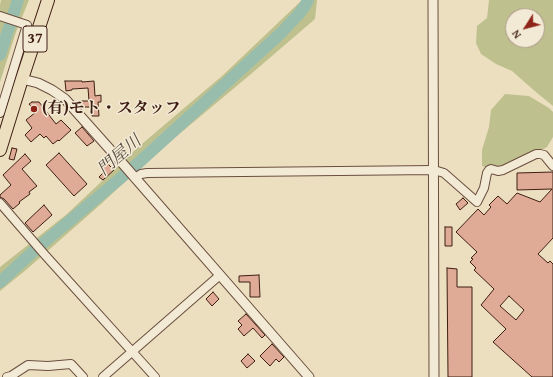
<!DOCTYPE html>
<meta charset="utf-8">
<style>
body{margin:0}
#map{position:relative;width:553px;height:377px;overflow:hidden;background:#ecdfc0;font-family:"Gentium Book Plus",serif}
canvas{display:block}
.north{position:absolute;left:505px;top:8px;width:40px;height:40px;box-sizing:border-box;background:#f3ead6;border:1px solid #ab9888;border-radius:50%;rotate:234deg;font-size:11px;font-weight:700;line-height:16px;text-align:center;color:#3f1e12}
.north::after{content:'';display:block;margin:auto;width:14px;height:18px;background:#8f2418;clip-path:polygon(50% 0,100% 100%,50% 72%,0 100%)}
</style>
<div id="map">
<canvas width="553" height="377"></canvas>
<div class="north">N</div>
</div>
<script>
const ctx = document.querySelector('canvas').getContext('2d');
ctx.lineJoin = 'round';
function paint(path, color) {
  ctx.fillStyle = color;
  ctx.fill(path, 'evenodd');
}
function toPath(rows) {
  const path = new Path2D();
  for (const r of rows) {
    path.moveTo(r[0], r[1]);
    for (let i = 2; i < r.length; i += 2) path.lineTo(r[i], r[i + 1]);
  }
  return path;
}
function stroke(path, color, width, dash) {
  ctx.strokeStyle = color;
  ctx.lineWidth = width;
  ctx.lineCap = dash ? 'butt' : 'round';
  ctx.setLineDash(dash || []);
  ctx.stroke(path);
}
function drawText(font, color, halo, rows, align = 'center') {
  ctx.font = font + ' "Gentium Book Plus","Noto Serif JP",serif';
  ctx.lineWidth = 3;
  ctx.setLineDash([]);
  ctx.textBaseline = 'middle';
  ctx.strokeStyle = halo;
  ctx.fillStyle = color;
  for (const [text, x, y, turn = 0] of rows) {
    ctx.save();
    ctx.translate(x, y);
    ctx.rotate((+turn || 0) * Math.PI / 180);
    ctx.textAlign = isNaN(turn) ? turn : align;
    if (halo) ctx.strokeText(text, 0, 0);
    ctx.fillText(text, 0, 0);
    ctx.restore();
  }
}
const green = toPath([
 [1,0,29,0,16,32,0,82,0,5],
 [302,0,317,0,315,19,251,74,153,156,101,204,26,270,0,291,0,267,67,214,136,149,222,76],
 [489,0,553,0,553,106,537,93,512,71,496,64,481,54,476,43,477,26,487,18],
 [513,16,537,16,537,40,513,40],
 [505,94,529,96,549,108,553,112,553,137,547,147,525,159,494,170,482,166,482,150,489,127,491,110]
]);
const river = toPath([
 [0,55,18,0],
 [0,282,36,249,135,166,281,33,298,15,305,6,308,0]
]);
const building = toPath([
 [65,81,82,81,82,82,94,81,95,96,101,95,101,102,98,102,99,116,92,116,92,107,82,107,81,101,89,101,88,88,72,89,72,90,66,91,65,81],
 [32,102,39,102,56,124,61,120,71,130,59,141,58,140,53,144,46,136,44,138,40,134,31,142,25,135,32,128,26,120,36,112,29,104,32,102],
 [82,127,94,141,87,146,75,133,82,127],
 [12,148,17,149,14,160,9,159,12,148],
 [59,153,87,184,74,196,46,165,59,153],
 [25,154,31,161,22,169,37,186,29,192,30,194,19,202,20,203,13,209,4,199,0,197,0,195,11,185,3,175,25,154],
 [106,162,114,170,103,180,99,177,104,172,100,167,106,162],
 [553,172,553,238,538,254,548,263,550,261,553,264,553,377,532,377,493,342,506,329,481,305,494,289,474,270,476,268,470,262,473,259,471,258,477,252,456,232,478,209,484,215,491,207,489,205,498,196,507,204,517,193,540,202,552,189,517,190,517,173,553,172],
 [509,296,524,310,516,320,500,306,509,296],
 [463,198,468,203,460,210,456,204,463,198],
 [44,205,52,215,33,232,25,223,44,205],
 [445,227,452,227,452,246,445,246,445,227],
 [447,268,457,269,457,287,472,287,472,377,448,377,447,268],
 [259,275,260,297,250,297,250,282,239,282,239,276,259,275],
 [213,292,219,299,212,306,206,299,213,292],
 [246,314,265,335,262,338,253,328,244,336,238,329,242,325,238,321,246,314],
 [272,344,284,357,279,362,276,359,270,366,260,356,272,344],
 [248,354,255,361,247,368,241,361,248,354]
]);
const minor = toPath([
 [0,16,27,25,0,113],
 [135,178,141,174,147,173,434,170,444,173,477,202,484,188,487,173,489,170,491,169,498,171,503,170,536,154,540,154,544,155,553,166],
 [0,203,45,255,155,377],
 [7,377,11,376,28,365,48,366,71,364,83,377],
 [103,377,220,275]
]);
const tertiary = toPath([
 [433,0,434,377],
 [22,79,38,83,52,90,65,99,123,164,309,377]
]);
const primary = toPath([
 [0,150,22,79,48,0]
]);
const markers = [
 [34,109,4,"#8f2418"]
];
const shields = [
 [35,39,24]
];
const shieldNames = [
 ["37",35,39]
];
const poiNames = [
 ["(有)モト・スタッフ",42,109]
];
const waterNames = [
 ["門屋川",120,156,-41]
];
paint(green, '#bec08e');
stroke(river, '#99bdad', 12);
paint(building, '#dfab96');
stroke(building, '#3f1e12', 1);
stroke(minor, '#6a4e3e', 10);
stroke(tertiary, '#6a4e3e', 11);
stroke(primary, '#3f1e12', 14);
stroke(minor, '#f3ead6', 8);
stroke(tertiary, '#f3ead6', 9);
stroke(primary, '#ecdfc0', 12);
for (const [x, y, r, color] of markers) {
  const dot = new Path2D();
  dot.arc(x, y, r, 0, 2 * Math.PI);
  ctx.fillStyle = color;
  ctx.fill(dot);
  stroke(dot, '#f3ead6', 1.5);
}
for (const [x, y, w] of shields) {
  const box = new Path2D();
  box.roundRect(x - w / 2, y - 13, w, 26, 3);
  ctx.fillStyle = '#f3ead6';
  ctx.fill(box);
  stroke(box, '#3f1e12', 1);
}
drawText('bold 15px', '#3f1e12', null, shieldNames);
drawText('bold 16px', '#3f1e12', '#f3ead6', poiNames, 'left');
drawText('italic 17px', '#5a4e40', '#f3ead6', waterNames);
</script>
